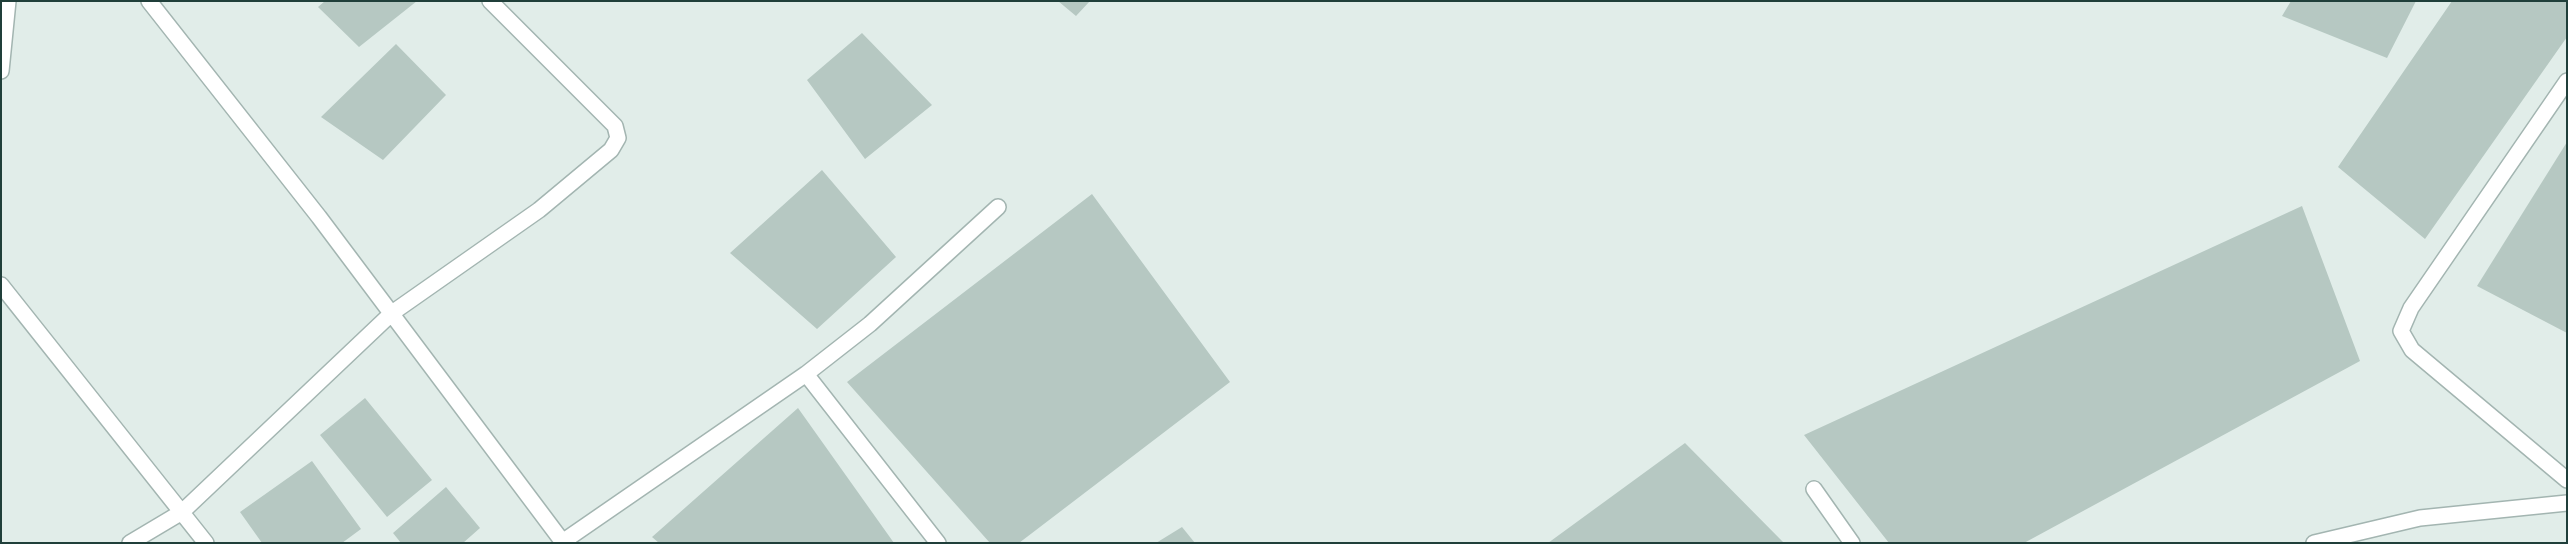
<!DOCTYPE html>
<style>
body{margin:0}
#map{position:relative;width:2568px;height:544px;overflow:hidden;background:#e1ede9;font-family:Overpass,sans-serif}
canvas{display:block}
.frame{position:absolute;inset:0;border:2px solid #203f3a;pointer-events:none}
</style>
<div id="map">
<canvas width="2568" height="544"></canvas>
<div class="frame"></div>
</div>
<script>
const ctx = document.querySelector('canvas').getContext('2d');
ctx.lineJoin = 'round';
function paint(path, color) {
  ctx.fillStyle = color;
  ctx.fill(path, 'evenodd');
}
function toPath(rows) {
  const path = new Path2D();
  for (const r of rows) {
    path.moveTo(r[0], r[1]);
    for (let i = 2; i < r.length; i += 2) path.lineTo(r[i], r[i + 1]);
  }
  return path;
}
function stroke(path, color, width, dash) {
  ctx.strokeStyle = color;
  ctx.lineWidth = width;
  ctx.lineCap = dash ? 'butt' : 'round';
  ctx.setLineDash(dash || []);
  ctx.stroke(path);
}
const building = toPath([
 [325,1,417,1,359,47,318,7],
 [1058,1,1090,1,1076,16],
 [2291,1,2416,1,2387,58,2282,16],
 [2452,1,2567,1,2567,37,2425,239,2338,167],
 [862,33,932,105,865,159,807,80],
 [396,44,446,95,383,160,321,117],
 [2567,142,2567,333,2477,286],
 [822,170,896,257,817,329,730,253],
 [1092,194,1230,382,1019,543,990,543,847,382],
 [2302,206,2360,361,2024,543,1889,543,1804,435],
 [365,398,432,480,387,517,320,435],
 [798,408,894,543,659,543,652,537],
 [1685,443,1784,543,1548,543],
 [312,461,361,529,342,543,262,543,240,512],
 [446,487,480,528,463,543,401,543,393,533],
 [1182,527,1195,543,1156,543]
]);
const street = toPath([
 [149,1,319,217,562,541],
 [1,71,8,1],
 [2567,81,2411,308,2401,331,2412,350,2567,480],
 [1,285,206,543],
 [806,374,938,543],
 [1814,489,1852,543],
 [130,543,182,512,392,313,539,210,611,150,618,138,615,126,490,1],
 [561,543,806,374,870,324,998,207],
 [2314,543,2420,518,2567,503]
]);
paint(building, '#b6c8c2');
stroke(street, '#a3b5b1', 18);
stroke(street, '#fff', 15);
</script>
